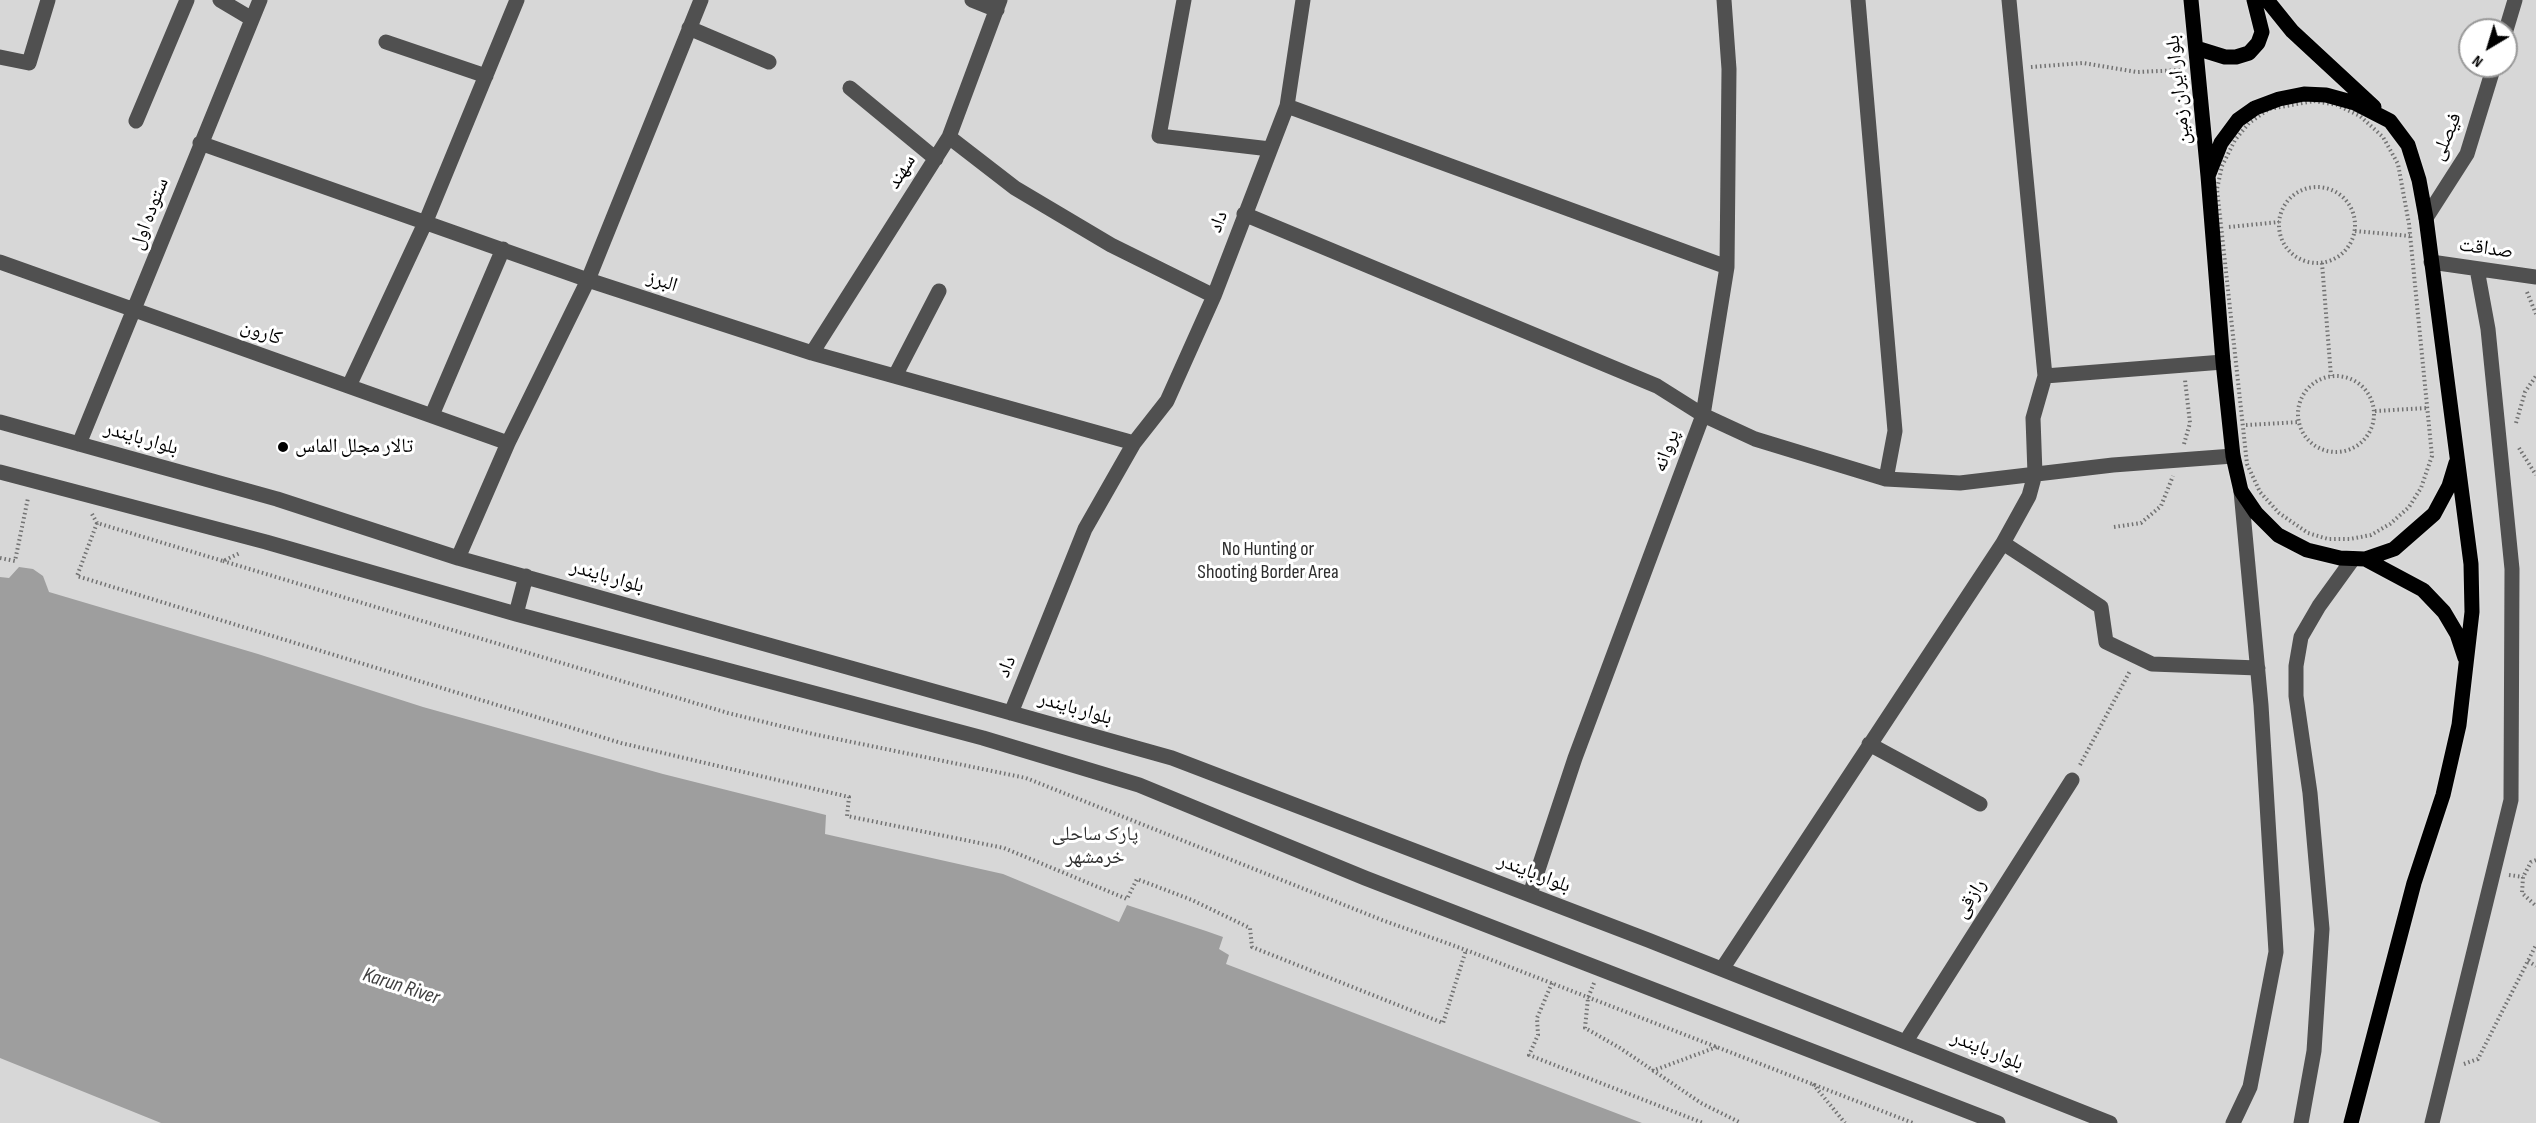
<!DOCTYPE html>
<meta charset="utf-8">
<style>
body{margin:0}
#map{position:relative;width:2536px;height:1123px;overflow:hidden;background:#fff;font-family:"Sofia Sans Condensed",sans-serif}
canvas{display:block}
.north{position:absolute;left:2458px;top:18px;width:60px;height:60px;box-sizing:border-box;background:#fff;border:2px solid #999;border-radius:50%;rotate:218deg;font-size:16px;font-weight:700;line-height:24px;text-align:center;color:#000}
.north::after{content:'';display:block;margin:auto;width:21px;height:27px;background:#000;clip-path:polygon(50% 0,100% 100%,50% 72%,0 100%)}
</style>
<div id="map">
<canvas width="2536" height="1123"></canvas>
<div class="north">N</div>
</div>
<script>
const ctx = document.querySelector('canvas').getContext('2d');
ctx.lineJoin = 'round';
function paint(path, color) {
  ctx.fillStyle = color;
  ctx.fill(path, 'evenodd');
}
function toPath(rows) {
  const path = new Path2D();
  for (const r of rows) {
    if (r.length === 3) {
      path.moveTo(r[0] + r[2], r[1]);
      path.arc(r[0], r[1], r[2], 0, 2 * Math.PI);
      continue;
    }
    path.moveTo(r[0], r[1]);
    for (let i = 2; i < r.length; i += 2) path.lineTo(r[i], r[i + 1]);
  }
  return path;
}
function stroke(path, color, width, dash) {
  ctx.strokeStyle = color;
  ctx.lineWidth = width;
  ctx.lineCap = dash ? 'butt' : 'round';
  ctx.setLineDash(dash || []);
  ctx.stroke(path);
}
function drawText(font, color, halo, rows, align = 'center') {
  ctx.font = font + ' "Sofia Sans Condensed","Noto Naskh Arabic",sans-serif';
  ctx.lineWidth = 6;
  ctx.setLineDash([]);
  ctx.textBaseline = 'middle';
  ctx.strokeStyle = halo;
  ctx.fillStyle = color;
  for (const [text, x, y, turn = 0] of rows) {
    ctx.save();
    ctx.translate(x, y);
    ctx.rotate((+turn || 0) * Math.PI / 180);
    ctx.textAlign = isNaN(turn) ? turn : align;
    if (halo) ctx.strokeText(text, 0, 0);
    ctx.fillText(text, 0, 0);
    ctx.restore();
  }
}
const green = toPath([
 [0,0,2536,0,2536,1123,0,1123],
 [2470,30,2506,30,2506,66,2470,66]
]);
const water = toPath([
 [19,567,33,569,43,576,49,592,258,654,423,707,663,774,826,815,825,834,1003,874,1119,922,1127,905,1206,931,1223,937,1219,949,1229,955,1226,964,1642,1123,161,1123,0,1058,0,577,9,578]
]);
const path = toPath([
 [2031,67,2083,63,2137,72,2182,70],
 [2314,101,2337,105,2360,116,2383,137,2398,164,2409,224,2432,456,2421,488,2409,507,2390,524,2371,535,2350,539,2328,539,2308,533,2279,513,2260,492,2247,464,2217,189,2222,166,2235,140,2249,123,2269,109,2314,101],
 [2317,225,38],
 [2229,227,2279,222],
 [2355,231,2410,236],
 [2322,263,2331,376],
 [2527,292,2536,314],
 [2336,414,38],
 [2375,411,2427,408],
 [2516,423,2525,392,2536,376],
 [2246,425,2299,422],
 [2184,444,2190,423,2185,380],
 [2519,448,2536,475],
 [92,514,97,523,223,561,240,553],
 [97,523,77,576,621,743,849,797,847,816,1004,848,1127,899,1137,879,1192,900,1250,928,1252,947,1443,1023,1466,950],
 [2114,527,2141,523,2161,506,2173,476],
 [0,558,15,561,28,498],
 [223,561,728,713,813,734,1026,778,1382,920,1466,950,1913,1123],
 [2080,765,2130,671],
 [2536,860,2531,862,2523,877,2522,893,2536,906],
 [2509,875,2523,877],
 [2528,961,2536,966],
 [1552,983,1537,1018,1538,1035,1529,1055,1703,1123],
 [1594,983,1588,998,1585,1028,1620,1048,1701,1103,1741,1123],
 [2464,1064,2478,1059,2536,945],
 [1652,1071,1717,1047],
 [1813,1084,1845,1123]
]);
const minor = toPath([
 [220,0,252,19],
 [972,0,997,10],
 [1184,0,1159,136,1270,149],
 [1858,0,1895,431,1886,479],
 [2009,0,2045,376,2223,362],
 [689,28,769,62],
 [2506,30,2515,0],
 [386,42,486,76],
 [0,57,29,63,48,0],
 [850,88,936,159],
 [1287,106,1727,267],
 [136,121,187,0],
 [949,137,1015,188,1111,245,1214,296],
 [200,143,588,280,812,353,1134,443,1167,401,1214,296,1287,106,1303,0],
 [1244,214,1657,386,1703,415,1755,439,1886,479,1960,483,2113,465,2233,456],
 [2426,218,2467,154,2494,66],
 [0,262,508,443],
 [2431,262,2536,277],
 [812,353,949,137,1000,0],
 [895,376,939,291],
 [349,386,426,221,517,0],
 [432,415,503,249],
 [0,422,277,499,458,558,1172,758,1648,940,2110,1123],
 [79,444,260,0],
 [0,472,266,542,516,614,983,738,1139,785,1365,878,1998,1123],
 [2003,543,2101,607,2106,642,2152,664,2258,668],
 [458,558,508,443,588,280,701,0],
 [516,614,526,576],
 [1011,713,1085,529,1134,443],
 [1869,744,1980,804],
 [1530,894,1575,758,1703,415,1727,267,1729,69,1724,0],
 [1722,969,2003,543,2029,496,2035,474,2033,418,2045,376],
 [1906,1041,2072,780],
 [2233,1123,2250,1087,2276,952,2261,705,2241,491],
 [2301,1123,2314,1051,2322,929,2310,793,2296,696,2296,666,2301,637,2319,606,2353,559],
 [2432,1123,2511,800,2512,569,2488,329,2477,269]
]);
const major = toPath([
 [2191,0,2208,176,2223,362,2233,456,2241,491,2256,513,2278,535,2307,550,2340,558,2365,559,2423,590,2444,612,2457,634,2465,658],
 [2267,0,2292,31,2374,107],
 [2196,48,2225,57,2236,57,2249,53,2258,43,2262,32,2254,0],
 [2208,176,2221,143,2238,120,2255,108,2279,99,2304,94,2326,95,2355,103,2390,121,2408,145,2419,180,2426,218,2471,564,2472,612,2459,725,2443,795,2414,883,2351,1123],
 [2365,559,2394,549,2434,514,2449,486,2456,463]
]);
const markers = [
 [283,447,6,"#000"]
];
const streetNames = [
 ["بلوار ایران زمین",2179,90,-96],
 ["فیصلی",2447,137,-67],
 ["سهند",902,172,-58],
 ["ستوده اول",150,214,-69],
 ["داد",1219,222,-70],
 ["صداقت",2486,249,8],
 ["البرز",662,282,18],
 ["کارون",261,333,19],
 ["بلوار بایندر",141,439,16],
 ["پروانه",1667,451,-70],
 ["بلوار بایندر",607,577,16],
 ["داد",1007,667,-68],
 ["بلوار بایندر",1075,709,16],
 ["بلوار بایندر",1534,874,21],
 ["رازقی",1971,899,-58],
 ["بلوار بایندر",1987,1051,22]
];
const poiNames = [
 ["تالار مجلل الماس",295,447]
];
const parkNames = [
 ["No Hunting or",1268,550],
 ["Shooting Border Area",1268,573],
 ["پارک ساحلی",1095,835],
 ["خرمشهر",1095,858]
];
const waterNames = [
 ["Karun River",401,987,18]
];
paint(green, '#d7d7d7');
paint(water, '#9e9e9e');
stroke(major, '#dbdbdb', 18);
stroke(path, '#727272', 4, [1.5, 3]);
stroke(minor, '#505050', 15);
stroke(major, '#000', 15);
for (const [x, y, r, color] of markers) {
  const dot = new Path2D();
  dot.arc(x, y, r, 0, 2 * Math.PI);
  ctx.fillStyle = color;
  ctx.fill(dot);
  stroke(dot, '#fff', 2);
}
drawText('20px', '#000', '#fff', streetNames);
drawText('20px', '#000', '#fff', poiNames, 'left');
drawText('20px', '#2e2e2e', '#fff', parkNames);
drawText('italic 21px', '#3f3f3f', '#fff', waterNames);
</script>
